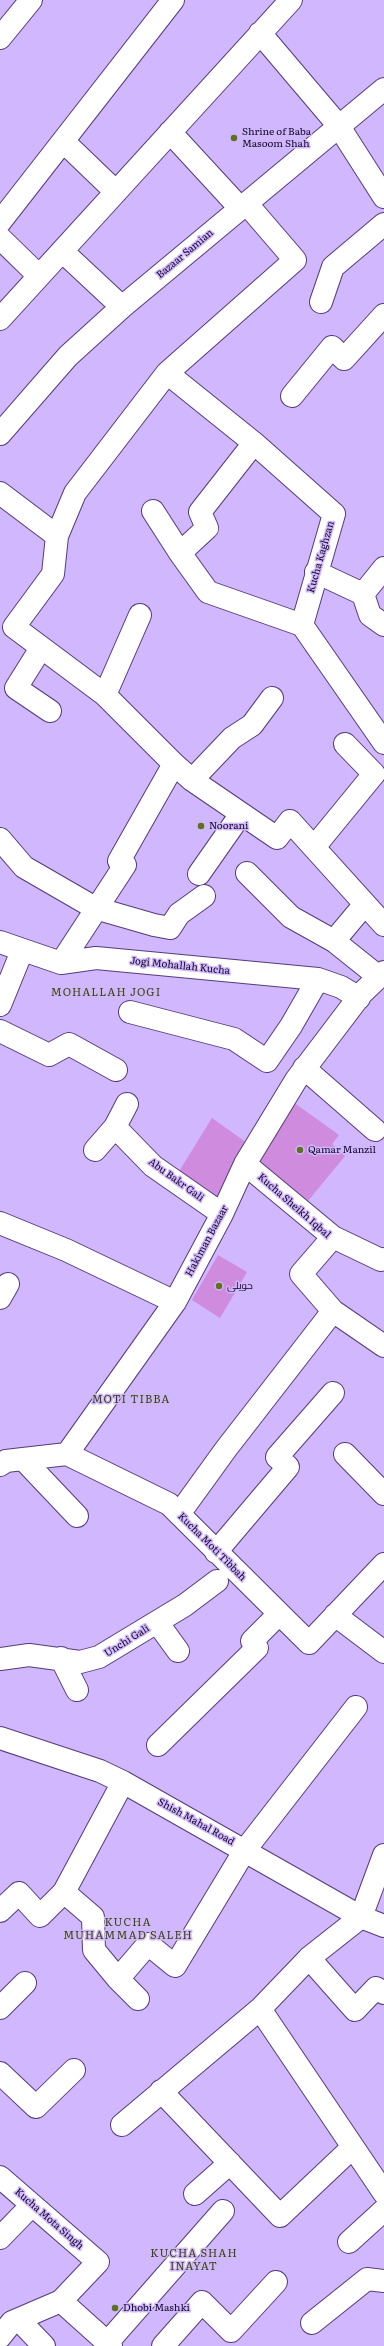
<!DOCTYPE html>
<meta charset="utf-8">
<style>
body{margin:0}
canvas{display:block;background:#d0b7fe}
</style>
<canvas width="384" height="2346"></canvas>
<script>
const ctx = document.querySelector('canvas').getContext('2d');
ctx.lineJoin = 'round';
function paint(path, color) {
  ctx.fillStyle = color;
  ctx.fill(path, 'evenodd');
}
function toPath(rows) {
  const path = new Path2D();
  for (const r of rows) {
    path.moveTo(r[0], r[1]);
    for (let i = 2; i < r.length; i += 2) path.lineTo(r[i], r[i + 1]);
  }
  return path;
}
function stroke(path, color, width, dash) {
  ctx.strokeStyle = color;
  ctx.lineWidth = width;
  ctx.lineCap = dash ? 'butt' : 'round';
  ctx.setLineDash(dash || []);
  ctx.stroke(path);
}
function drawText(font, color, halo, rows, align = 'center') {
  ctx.font = font + ' Literata,Cairo,serif';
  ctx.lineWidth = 3;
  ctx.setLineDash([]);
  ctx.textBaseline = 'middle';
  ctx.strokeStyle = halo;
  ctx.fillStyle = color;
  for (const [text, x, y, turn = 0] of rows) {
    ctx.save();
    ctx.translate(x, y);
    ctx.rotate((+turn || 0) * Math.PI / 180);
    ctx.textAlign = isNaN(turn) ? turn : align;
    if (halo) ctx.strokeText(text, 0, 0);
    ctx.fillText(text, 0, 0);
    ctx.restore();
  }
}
const building = toPath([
 [293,1102,339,1135,332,1144,345,1156,303,1207,252,1164],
 [212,1118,247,1143,218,1200,178,1173],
 [218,1255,247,1272,220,1318,192,1300]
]);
const minor = toPath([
 [260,33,338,125,384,197],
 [0,38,31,0],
 [170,132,240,208],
 [64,142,116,192],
 [0,222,173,0],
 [0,238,39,276],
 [62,251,122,307],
 [321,302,333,267,384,224],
 [0,319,291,0],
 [167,373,254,443,334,514,302,625,384,743],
 [292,396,332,347,344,359,384,315],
 [0,434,68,356,122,307,384,89],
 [254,443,200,512,207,528,180,553,208,592,302,625],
 [0,493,57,536,75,493,167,373,295,260,246,203],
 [153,511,180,553],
 [57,536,53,574,14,627,105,695,174,764,192,780,277,838,290,821,384,925],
 [316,572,363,594,384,568],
 [363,594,370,615,384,625],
 [41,648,16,688,50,711],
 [105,695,140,615],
 [192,780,232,738,252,725,272,698],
 [0,839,24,867,95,908,154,925,170,928,179,914,204,896],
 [315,846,374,774,345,744],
 [247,873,291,917,334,941,379,977],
 [199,874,241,814],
 [334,941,365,904],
 [0,942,61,963,96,958,318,979,341,987,359,998],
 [61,963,125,865,119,861,174,764],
 [0,1005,22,951],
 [130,1012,234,1039,267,1061,291,1026,318,979],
 [0,1031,49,1055,69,1044,116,1070],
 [304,1068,375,1130],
 [115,1127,153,1166,222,1214],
 [95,1150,115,1127,127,1104],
 [245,1164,333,1237,301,1274,333,1311,384,1346],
 [0,1223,66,1250,175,1302],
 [333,1237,381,1260,384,1259],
 [0,1298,8,1284],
 [67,1454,169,1504,309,1643,384,1564],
 [345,1454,384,1494],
 [23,1459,77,1516],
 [0,1465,6,1461,23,1459,67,1454,175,1302,222,1214,245,1164,296,1080,362,993,384,972],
 [179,1514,226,1449,333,1311],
 [216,1552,288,1467,277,1457,333,1393],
 [335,1615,384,1652],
 [157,1622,178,1651],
 [61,1658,77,1690],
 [0,1659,29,1655,80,1662,99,1657,185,1605,217,1581],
 [0,1738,100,1771,123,1782,361,1917,384,1926],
 [158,1745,257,1648,252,1641,279,1614],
 [384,1855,361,1917,309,1958,260,2009,384,2193],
 [64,1892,93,1917,94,1950,118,1979,138,1999],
 [0,1911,19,1893,40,1916,64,1892,123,1782],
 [309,1958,355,2010,376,1988,384,1993],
 [118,1979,148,1944,175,1966,245,1850,356,1707],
 [0,2008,25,1983],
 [0,2073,36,2107,74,2070],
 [161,2091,280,2216,353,2147],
 [122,2125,260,2009],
 [0,2177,98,2262,61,2301,12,2322,0,2337],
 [195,2194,230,2163],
 [0,2238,32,2205],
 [349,2242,384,2210],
 [61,2301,111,2346],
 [19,2320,44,2346],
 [312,2323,367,2279,384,2281],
 [107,2343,223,2211],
 [163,2346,202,2302,231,2331,276,2282]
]);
const markers = [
 [234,138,4,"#60711e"],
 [201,826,4,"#60711e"],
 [300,1150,4,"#60711e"],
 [219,1286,4,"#60711e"],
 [115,2308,4,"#60711e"]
];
const poiNames = [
 ["Shrine of Baba",242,132],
 ["Masoom Shah",242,144],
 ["Noorani",209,826],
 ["Qamar Manzil",308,1150],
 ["حویلی",227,1286],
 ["Dhobi Mashki",123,2308]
];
const streetNames = [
 ["Bazaar Samian",185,254,-40],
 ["Kucha Kaghzan",321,557,-74],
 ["Jogi Mohallah Kucha",180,966,6],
 ["Abu Bakr Gali",176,1180,36],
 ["Kucha Sheikh Iqbal",294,1206,41],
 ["Hakiman Bazaar",207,1241,-62],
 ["Kucha Moti Tibbah",212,1547,45],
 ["Unchi Gali",127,1641,-32],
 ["Shish Mahal Road",196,1822,29],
 ["Kucha Mota Singh",49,2219,41]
];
const neighbourhoodNames = [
 ["MOHALLAH JOGI",106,993],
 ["MOTI TIBBA",131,1400],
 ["KUCHA",128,1923],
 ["MUHAMMAD SALEH",128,1936],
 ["KUCHA SHAH",194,2254],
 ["INAYAT",194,2267]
];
paint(building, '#cf8bdd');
stroke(minor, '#543c79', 24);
stroke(minor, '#fff', 22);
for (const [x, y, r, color] of markers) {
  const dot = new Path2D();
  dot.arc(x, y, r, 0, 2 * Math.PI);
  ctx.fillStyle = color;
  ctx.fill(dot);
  stroke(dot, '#d0b7fe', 1.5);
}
drawText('10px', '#120720', '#d0b7fe', poiNames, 'left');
drawText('10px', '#120720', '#d0b7fe', streetNames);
ctx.letterSpacing = '1px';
drawText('11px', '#3b460c', '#d0b7fe', neighbourhoodNames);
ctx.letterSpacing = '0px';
</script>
